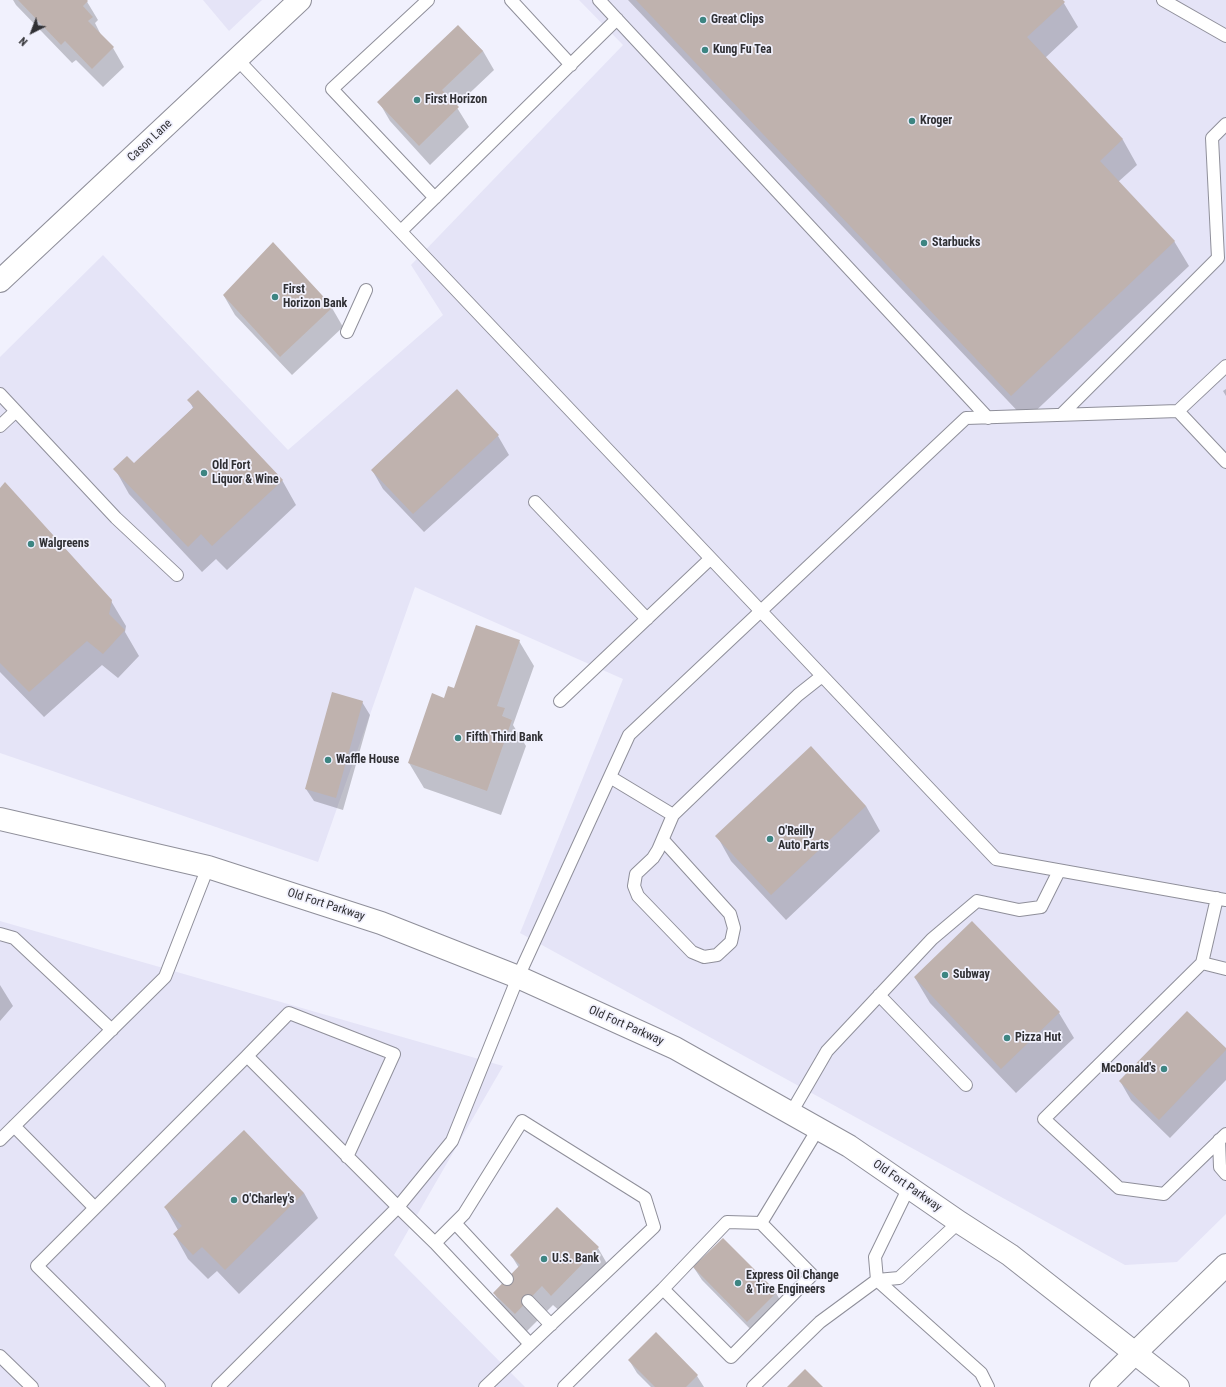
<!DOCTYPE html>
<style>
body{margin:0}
#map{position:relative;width:1226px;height:1387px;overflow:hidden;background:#f1f1fd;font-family:"Roboto Condensed",sans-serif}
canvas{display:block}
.north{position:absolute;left:12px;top:12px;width:40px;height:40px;-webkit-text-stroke:3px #f1f1fd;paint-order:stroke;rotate:222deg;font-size:11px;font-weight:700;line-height:16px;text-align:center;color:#303034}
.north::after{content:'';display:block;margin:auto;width:14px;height:18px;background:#303034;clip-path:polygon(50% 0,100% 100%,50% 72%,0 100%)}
</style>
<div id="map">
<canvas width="1226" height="1387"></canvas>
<div class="north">N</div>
</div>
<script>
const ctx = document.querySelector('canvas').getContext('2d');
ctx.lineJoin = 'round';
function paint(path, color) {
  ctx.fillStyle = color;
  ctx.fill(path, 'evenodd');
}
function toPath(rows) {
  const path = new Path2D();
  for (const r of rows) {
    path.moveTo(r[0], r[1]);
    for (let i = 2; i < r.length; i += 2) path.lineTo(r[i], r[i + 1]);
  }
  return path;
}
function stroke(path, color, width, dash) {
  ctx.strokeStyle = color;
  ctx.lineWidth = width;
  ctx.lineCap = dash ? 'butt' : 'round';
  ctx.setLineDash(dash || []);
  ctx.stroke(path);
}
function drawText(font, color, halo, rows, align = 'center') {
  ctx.font = font + ' "Roboto Condensed",sans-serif';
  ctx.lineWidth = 3.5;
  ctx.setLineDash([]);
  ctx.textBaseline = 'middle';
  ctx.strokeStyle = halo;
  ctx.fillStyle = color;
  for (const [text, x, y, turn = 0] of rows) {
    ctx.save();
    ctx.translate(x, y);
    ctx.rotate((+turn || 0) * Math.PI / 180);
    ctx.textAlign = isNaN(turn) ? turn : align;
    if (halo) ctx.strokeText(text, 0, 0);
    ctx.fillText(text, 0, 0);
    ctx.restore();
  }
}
const built = toPath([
 [203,0,262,0,229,31],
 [579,0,1226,0,1226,1214,1177,1262,1125,1265,520,933,623,679,415,587,318,862,0,753,0,357,103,255,288,450,443,315,411,265,623,45],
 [0,921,503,1066,394,1255,525,1387,0,1387]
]);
const shadow = toPath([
 [13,0,86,0,98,20,95,23,102,37,113,48,124,67,103,87,76,60,72,63,16,5],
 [628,0,1062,0,1078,27,1045,58,1123,140,1137,165,1118,182,1174,241,1189,266,1026,420],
 [458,26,483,51,494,70,456,106,469,127,430,165,390,121,379,102],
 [273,243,332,308,343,327,292,375,235,315,224,296],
 [1226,389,1226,396,1223,391],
 [457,390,498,436,509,455,424,532,383,489,372,470],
 [189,400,282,480,296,505,227,570,216,559,202,572,129,494,115,469,134,464,193,408],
 [0,490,111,601,126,626,125,632,139,656,118,678,102,665,44,717,0,672],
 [519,641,534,666,513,725,526,746,501,815,424,788,409,763,445,699,455,689],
 [362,702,370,715,343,810,314,801,306,789],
 [866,806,880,831,786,920,731,861,717,836],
 [972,923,1059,1013,1074,1038,1016,1093,930,1003,915,978],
 [0,985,13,1006,0,1021],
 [1226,1049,1226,1080,1170,1138,1131,1100,1120,1081],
 [304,1193,318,1218,239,1294,217,1271,208,1279,188,1259,174,1234,178,1230,165,1207],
 [598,1248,609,1267,563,1314,553,1305,526,1332,505,1312,494,1293,519,1268,511,1255],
 [694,1268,776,1293,783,1305,755,1334,702,1280],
 [656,1334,697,1376,704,1387,651,1387,637,1373,629,1360]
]);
const building = toPath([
 [18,0,87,0,88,1,83,6,93,17,88,21,114,47,92,69,65,41,61,45],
 [636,0,1063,0,1065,2,1027,37,1123,139,1100,161,1175,241,1011,396],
 [458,25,483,51,442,90,459,107,419,146,377,102],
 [273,242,333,307,280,357,223,295],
 [457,389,499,435,413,514,371,470],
 [198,390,283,480,212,546,201,534,188,547,113,469,127,456,134,463,194,407,187,400],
 [5,482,112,600,109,614,125,630,103,654,87,641,29,692,0,663,0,488],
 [476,625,520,640,497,706,505,708,502,716,512,720,487,791,408,763,432,693,444,698,448,686,454,688],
 [332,692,363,701,336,798,305,789],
 [811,746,866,806,771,895,715,836],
 [972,921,1060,1012,1001,1069,914,977],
 [1187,1011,1226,1048,1226,1050,1159,1120,1119,1081],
 [244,1130,304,1193,225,1270,202,1247,193,1255,173,1234,182,1226,164,1207],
 [557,1207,599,1247,551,1296,542,1286,515,1314,493,1293,520,1265,510,1255],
 [723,1238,777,1292,747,1322,693,1267],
 [656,1332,698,1375,686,1387,655,1387,628,1360],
 [805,1369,823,1387,787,1387]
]);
const lane = toPath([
 [428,0,332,89,435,198],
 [511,0,571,65],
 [599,0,988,418],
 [1163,0,1226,36],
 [237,59,996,859,1226,900],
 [401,231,617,19],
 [347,332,366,290],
 [0,394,116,518,177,575],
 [1178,411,1226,462],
 [1061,415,1218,258,1212,138,1226,124],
 [0,426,16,411],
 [535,502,647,619],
 [560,701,710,559],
 [610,777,673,815,798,695,822,676],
 [663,840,730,914,734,928,731,942,717,955,704,957,692,952,638,896,634,886,636,874,653,858,658,850,673,815],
 [1217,898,1202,963,1044,1119,1119,1188,1164,1194,1226,1134],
 [0,934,14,938,112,1030],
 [1202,963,1226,969],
 [879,995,966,1085],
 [247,1056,289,1013,394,1054,347,1157],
 [791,1113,827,1051,932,939,977,901,1019,910,1041,907,1059,871],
 [14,1126,95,1208],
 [0,1140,165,977,208,867],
 [1219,1140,1220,1167,1226,1174],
 [909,1187,875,1257,877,1280,981,1373,988,1387],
 [455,1223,507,1279],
 [761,1223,818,1129],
 [435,1243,530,1344],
 [528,1301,551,1325],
 [0,1356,32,1387],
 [159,1387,37,1266,247,1056,398,1207,218,1387],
 [485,1387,654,1227,645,1198,522,1121,464,1214,435,1243,398,1207,452,1141,518,977,629,735,966,418,1178,411,1226,366],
 [564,1387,663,1289,727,1222,761,1223,812,1275,731,1357,663,1289],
 [753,1387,820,1322,877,1280,899,1278,959,1222]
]);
const street = toPath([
 [1101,1387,1135,1353]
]);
const secondary = toPath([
 [0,281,300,0],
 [1135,1353,1226,1265]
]);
const primary = toPath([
 [0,819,208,867,381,923,518,977,675,1048,849,1146,959,1222,1010,1255,1178,1387]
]);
const markers = [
 [703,20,4,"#3d8582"],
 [705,50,4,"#3d8582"],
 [417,100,4,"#3d8582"],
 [912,121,4,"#3d8582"],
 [924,243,4,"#3d8582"],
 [275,297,4,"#3d8582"],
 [204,473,4,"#3d8582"],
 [31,544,4,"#3d8582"],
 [458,738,4,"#3d8582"],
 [328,760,4,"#3d8582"],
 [770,839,4,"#3d8582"],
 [945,975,4,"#3d8582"],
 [1007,1038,4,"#3d8582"],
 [1164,1069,4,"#3d8582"],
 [234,1200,4,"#3d8582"],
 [544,1259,4,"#3d8582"],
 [738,1283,4,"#3d8582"]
];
const poiNames = [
 ["Great Clips",711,20],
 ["Kung Fu Tea",713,50],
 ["First Horizon",425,100],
 ["Kroger",920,121],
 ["Starbucks",932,243],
 ["First",283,290],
 ["Horizon Bank",283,304],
 ["Old Fort",212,466],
 ["Liquor & Wine",212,480],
 ["Walgreens",39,544],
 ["Fifth Third Bank",466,738],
 ["Waffle House",336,760],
 ["O'Reilly",778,832],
 ["Auto Parts",778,846],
 ["Subway",953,975],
 ["Pizza Hut",1015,1038],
 ["McDonald's",1156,1069,"right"],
 ["O'Charley's",242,1200],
 ["U.S. Bank",552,1259],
 ["Express Oil Change",746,1276],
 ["& Tire Engineers",746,1290]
];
const streetNames = [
 ["Cason Lane",150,141,-43],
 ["Old Fort Parkway",326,905,18],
 ["Old Fort Parkway",626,1026,24],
 ["Old Fort Parkway",907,1186,35]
];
paint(built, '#e5e4f7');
paint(shadow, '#0003');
paint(building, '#bfb2ae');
stroke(lane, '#8f8f9a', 14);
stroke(street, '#8f8f9a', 24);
stroke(secondary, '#8f8f9a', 24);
stroke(primary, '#8f8f9a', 24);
stroke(lane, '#fff', 12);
stroke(street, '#fff', 22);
stroke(secondary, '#fff', 22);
stroke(primary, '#fff', 22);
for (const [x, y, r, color] of markers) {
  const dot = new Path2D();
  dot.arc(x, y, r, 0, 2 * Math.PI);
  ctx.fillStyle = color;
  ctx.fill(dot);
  stroke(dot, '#f1f1fd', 1.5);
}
drawText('bold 12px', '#303034', '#f1f1fd', poiNames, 'left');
drawText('12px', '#303034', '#f1f1fd', streetNames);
</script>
